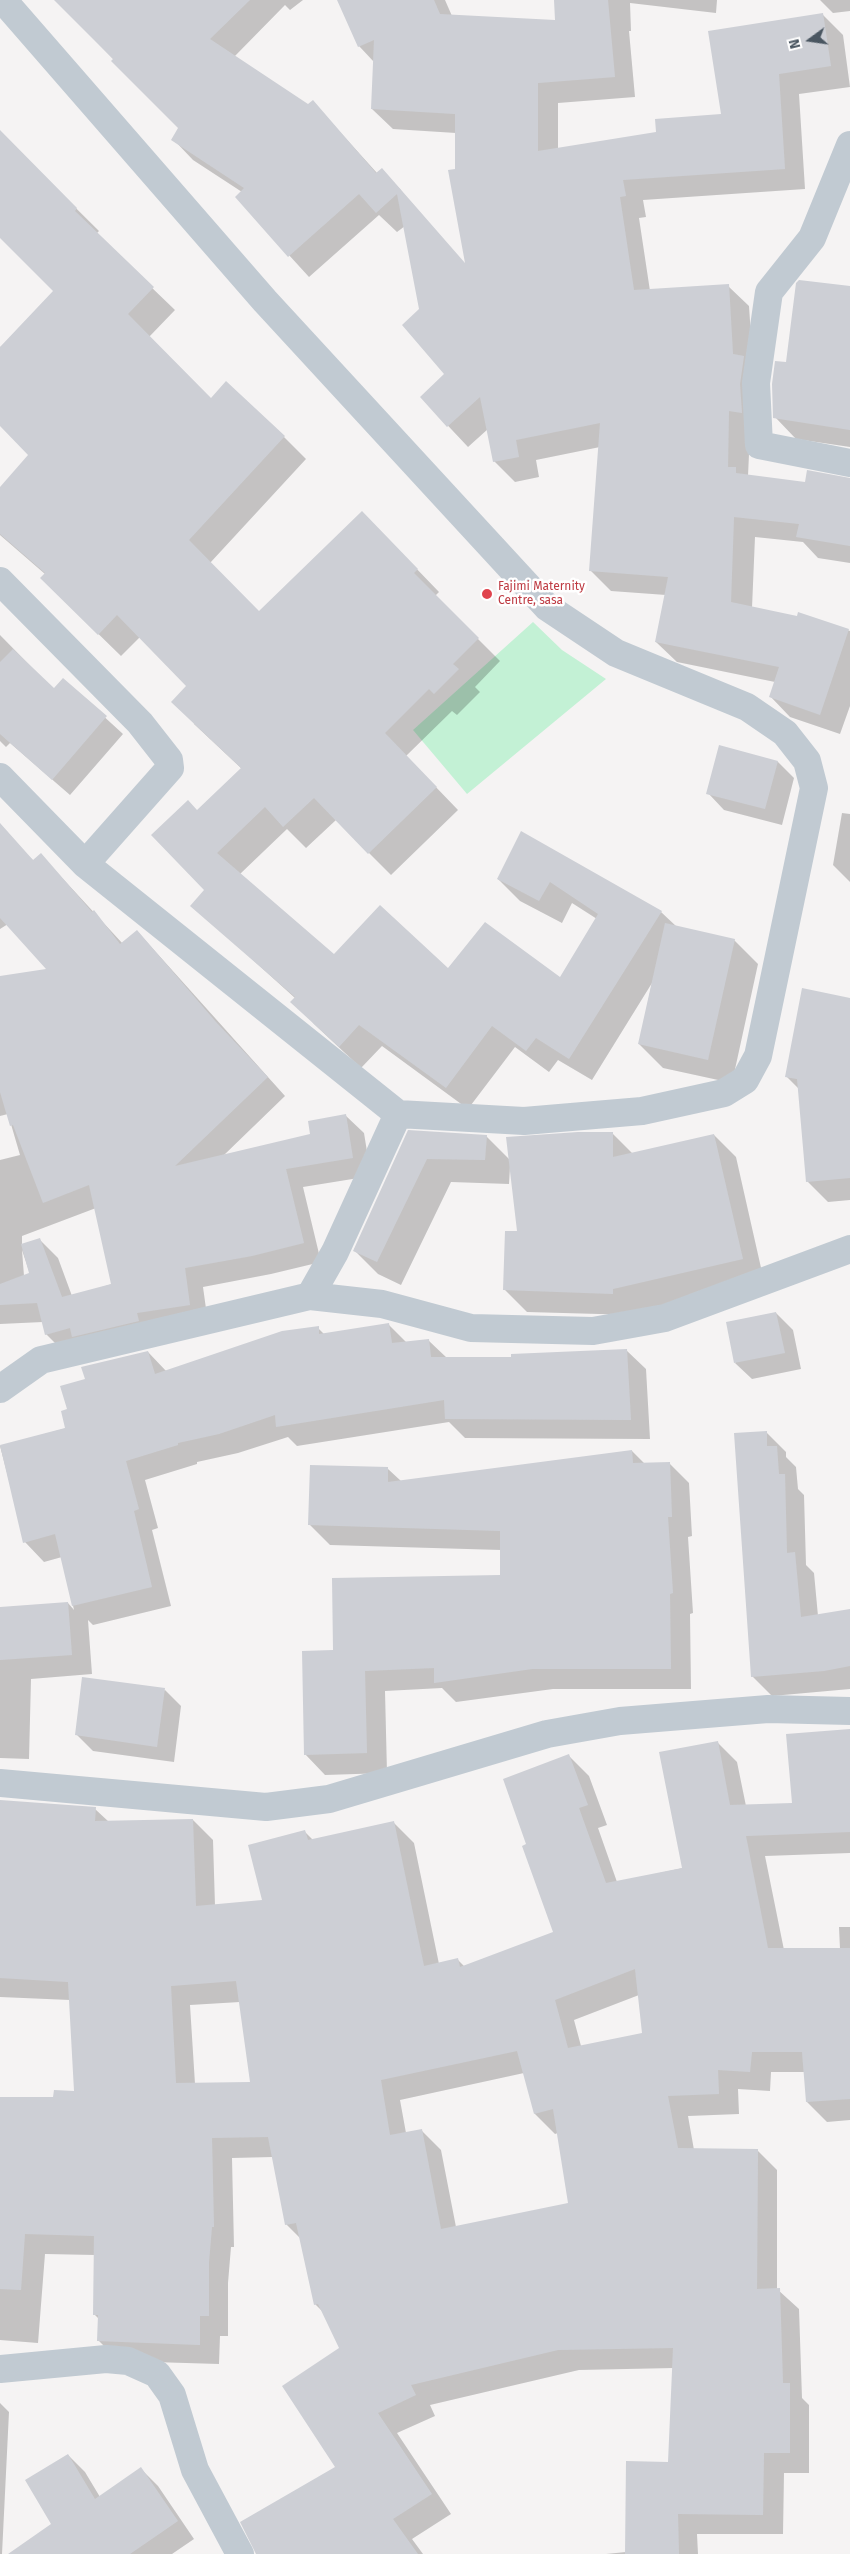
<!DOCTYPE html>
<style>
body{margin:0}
#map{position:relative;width:850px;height:2554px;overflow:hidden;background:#f5f3f3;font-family:"Fira Sans",sans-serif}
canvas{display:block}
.north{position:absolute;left:785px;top:15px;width:50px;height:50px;-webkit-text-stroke:4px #fff;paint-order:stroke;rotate:256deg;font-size:14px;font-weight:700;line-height:20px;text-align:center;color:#4a5661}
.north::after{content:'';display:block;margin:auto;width:18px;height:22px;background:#4a5661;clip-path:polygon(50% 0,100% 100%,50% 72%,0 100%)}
</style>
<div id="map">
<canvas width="850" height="2554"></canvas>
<div class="north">N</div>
</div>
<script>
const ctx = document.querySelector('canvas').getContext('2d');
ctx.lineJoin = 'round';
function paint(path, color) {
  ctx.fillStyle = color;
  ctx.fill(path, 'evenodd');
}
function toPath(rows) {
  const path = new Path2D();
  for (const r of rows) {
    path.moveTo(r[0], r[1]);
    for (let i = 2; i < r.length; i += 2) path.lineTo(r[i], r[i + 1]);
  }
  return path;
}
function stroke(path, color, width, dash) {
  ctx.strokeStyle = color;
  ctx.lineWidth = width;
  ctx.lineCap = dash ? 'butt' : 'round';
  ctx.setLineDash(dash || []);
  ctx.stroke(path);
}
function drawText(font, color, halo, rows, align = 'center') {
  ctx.font = font + ' "Fira Sans",sans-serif';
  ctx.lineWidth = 5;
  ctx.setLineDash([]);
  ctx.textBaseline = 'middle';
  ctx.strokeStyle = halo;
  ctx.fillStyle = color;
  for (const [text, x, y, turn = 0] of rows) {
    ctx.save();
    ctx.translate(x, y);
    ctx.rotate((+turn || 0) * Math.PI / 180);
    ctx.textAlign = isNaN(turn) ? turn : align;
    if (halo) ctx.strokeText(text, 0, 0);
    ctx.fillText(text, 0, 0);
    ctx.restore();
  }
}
const green = toPath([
 [533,622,562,650,606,679,467,794,413,730]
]);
const shadow = toPath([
 [56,0,303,0,290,10,285,5,234,57,308,106,313,102,377,173,382,170,401,190,399,190,468,269,456,170,456,133,393,129,372,109,374,62,359,46,339,0,445,0,452,16,556,22,556,0,717,0,716,13,630,3,631,31,629,31,635,97,558,103,558,149,658,133,723,116,823,15,843,35,850,87,799,94,805,189,643,200,646,217,639,218,650,291,728,286,749,306,753,366,748,476,806,484,850,479,850,563,818,558,803,542,755,537,752,608,798,617,799,613,850,631,850,706,840,734,790,717,770,696,775,682,677,662,656,642,666,595,611,591,590,570,600,447,536,460,539,477,515,482,494,461,488,429,468,447,421,397,446,374,421,310,405,226,397,232,379,215,309,277,236,197,242,192,193,160,173,139,180,128],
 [820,0,850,0,850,11,833,13],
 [0,133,99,231,96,234,175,310,149,337,211,399,284,437,306,459,210,563,259,613,384,535,439,592,435,596,500,661,475,687,480,692,457,715,452,711,406,756,458,810,391,875,336,820,306,848,287,829,240,874,335,956,448,970,560,979,597,919,572,903,562,923,520,901,498,879,521,833,661,912,677,927,734,940,758,964,732,1083,663,1068,639,1044,652,983,592,1080,558,1060,549,1072,515,1047,468,1109,382,1046,361,1068,314,1024,295,998,192,905,206,890,197,811,242,769,194,724,187,686,140,637,121,656,41,578,45,574,0,535,0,489,30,455,0,425,0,346,1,348,55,291,0,236],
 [850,288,850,447,796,439,775,417,787,364],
 [0,635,54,690,64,680,123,734,70,795,10,743,6,747,0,741],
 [720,746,778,762,794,778,782,825,724,810,708,793],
 [842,813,850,814,850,882,833,865],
 [0,830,34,861,41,855,123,944,137,931,285,1096,223,1156,312,1135,345,1115,364,1133,371,1176,303,1187,321,1262,271,1274,203,1287,208,1323,65,1353,46,1334,43,1322,0,1324,0,1160,20,1155,8,1114,0,1116,0,977,48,970,8,924,0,929],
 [96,1208,112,1284,72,1296,58,1258,39,1239,22,1245,22,1236],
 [22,1250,30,1274,24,1276],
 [850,999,850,1200,828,1202,807,1181,800,1090,786,1076],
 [409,1132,486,1136,510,1160,612,1133,633,1154,714,1135,736,1157,764,1281,635,1315,527,1312,505,1290,519,1233,510,1167,509,1184,451,1182,401,1285,378,1274,354,1250],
 [776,1313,793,1330,801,1369,752,1379,735,1363],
 [388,1324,407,1343,428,1340,447,1358,512,1359,626,1350,646,1369,650,1439,465,1438,449,1422,297,1446,288,1437,238,1453,197,1462,197,1464,145,1480,158,1528,152,1530,171,1606,93,1625,88,1620,92,1674,31,1679,29,1759,0,1758,0,1608,68,1603,74,1610,62,1557,44,1562,25,1542,0,1446,67,1428,68,1410,86,1380,148,1352,167,1372,318,1328,325,1335],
 [766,1432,786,1452,786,1457,796,1467,798,1489,804,1495,806,1565,814,1573,818,1616,850,1611,850,1689,772,1696,752,1676],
 [632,1451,645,1464,669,1463,689,1483,692,1536,688,1537,693,1613,690,1614,691,1689,553,1689,456,1702,442,1688,385,1691,387,1773,325,1775,305,1754,334,1652,501,1577,501,1550,330,1545,309,1524,388,1469,401,1481],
 [165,1690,181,1706,174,1762,93,1751,76,1734],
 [850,1730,850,1853,765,1856,784,1950,840,1949,839,1927,850,1927,850,2120,827,2122,807,2102,805,2072,771,2072,770,2091,738,2089,739,2114,688,2116,694,2150,757,2150,777,2170,777,2289,799,2309,802,2398,809,2405,809,2473,784,2473,783,2534,697,2534,698,2554,606,2554,626,2552,670,2463,674,2368,579,2370,430,2405,435,2416,397,2433,451,2514,412,2539,423,2554,257,2554,336,2467,341,2349,324,2313,315,2304,301,2239,286,2224,273,2157,232,2158,234,2247,231,2247,228,2283,228,2336,220,2336,219,2364,119,2361,99,2341,99,2319,94,2314,95,2255,45,2254,38,2343,0,2340,0,2098,55,2098,75,2092,70,2000,0,1997,0,1801,95,1809,109,1822,193,1820,213,1840,215,1906,263,1901,305,1832,313,1840,394,1823,414,1843,439,1964,458,1960,465,1967,554,1933,527,1845,569,1756,589,1776,607,1825,598,1828,617,1882,683,1868,717,1742,737,1762,746,1806,793,1804],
 [639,1995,644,2034,581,2046,574,2020],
 [240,2002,252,2083,195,2084,190,2005],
 [524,2073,535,2114,555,2134,558,2133,569,2204,456,2227,441,2150,421,2130,406,2133,400,2100],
 [0,2403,9,2412,2,2554,0,2554],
 [68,2455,85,2472,100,2497,141,2469,158,2486,194,2539,172,2554,10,2554,53,2524]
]);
const building = toPath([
 [54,0,250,0,210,39,308,104,313,100,376,173,382,168,465,263,448,170,455,169,455,114,371,109,374,40,358,47,337,0,434,0,440,14,555,20,554,0,608,0,615,77,538,83,538,151,656,132,655,119,721,114,708,31,823,13,831,66,779,74,785,169,623,180,626,196,620,197,634,290,729,284,733,354,744,356,740,384,742,413,729,411,728,467,736,467,736,473,805,482,807,470,850,478,850,546,796,537,799,524,734,517,731,602,797,616,798,612,849,629,820,715,769,697,779,667,655,642,668,577,589,571,600,423,516,440,519,457,493,462,480,397,447,427,420,397,444,374,402,325,419,309,397,194,376,213,359,194,288,257,235,197,244,188,171,140,178,128,111,61,113,59],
 [0,130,77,208,75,211,154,287,128,314,211,398,226,381,285,436,189,540,259,611,362,511,418,569,414,573,479,638,453,664,459,669,434,694,429,689,385,733,437,787,368,854,314,798,283,827,265,807,217,853,334,954,380,905,448,968,485,922,560,977,598,914,550,882,539,901,497,879,521,831,662,911,569,1059,536,1038,526,1051,492,1026,446,1088,359,1025,339,1047,290,1002,295,997,190,906,204,890,151,835,188,800,197,810,241,768,171,702,186,686,117,615,98,635,40,578,45,573,0,534,0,487,28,455,0,426,0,347,53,291,0,238],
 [799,280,850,286,850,430,773,418,772,384,775,361,786,362,796,283],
 [13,649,54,688,63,678,107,716,52,780,0,734,0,662],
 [719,745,778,761,765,809,706,794],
 [0,823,33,860,41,853,92,912,94,910,120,944,137,930,216,1022,268,1077,175,1166,310,1134,308,1121,346,1114,353,1158,286,1169,304,1243,252,1256,185,1268,190,1305,137,1313,139,1321,72,1337,70,1328,45,1335,37,1303,0,1305,0,1284,29,1273,21,1244,40,1238,62,1297,111,1284,89,1185,43,1203,13,1125,10,1126,0,1092,0,976,46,969,0,918],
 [665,923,735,939,708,1060,638,1044],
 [802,988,850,998,850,1178,806,1182,797,1079,785,1077],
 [408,1130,487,1135,485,1160,427,1159,377,1262,353,1251],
 [578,1132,613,1132,613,1157,714,1134,743,1259,613,1289,613,1294,503,1290,505,1231,517,1231,506,1137],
 [776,1312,785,1353,734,1363,726,1322],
 [389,1323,392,1343,429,1339,431,1357,511,1357,511,1354,627,1349,631,1420,445,1419,444,1400,276,1427,275,1415,219,1434,178,1443,178,1445,126,1461,139,1509,134,1511,152,1587,72,1606,55,1534,23,1543,0,1445,65,1428,61,1411,67,1409,60,1386,85,1379,81,1367,148,1351,155,1374,282,1331,319,1326,319,1334],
 [767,1431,767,1446,777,1446,779,1474,785,1474,787,1553,795,1552,801,1617,850,1609,850,1666,824,1671,751,1677,734,1433],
 [632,1450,633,1463,670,1462,672,1517,668,1517,673,1593,670,1594,671,1669,532,1669,434,1683,434,1668,365,1671,367,1753,304,1755,302,1651,333,1650,332,1578,500,1575,500,1531,308,1525,310,1465,388,1467,388,1482],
 [68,1602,72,1655,0,1660,0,1607],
 [82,1677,165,1688,157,1747,75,1735],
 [850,1729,850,1832,746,1836,768,1948,850,1948,850,2099,806,2102,802,2052,752,2052,750,2072,718,2070,719,2094,668,2096,678,2148,758,2149,757,2289,780,2288,783,2383,790,2383,790,2453,764,2453,763,2515,678,2514,679,2554,625,2554,626,2461,668,2462,673,2348,558,2350,411,2385,416,2395,378,2413,432,2494,393,2519,418,2554,256,2554,240,2522,335,2467,282,2386,339,2348,318,2304,314,2305,296,2223,285,2225,268,2137,212,2138,214,2227,212,2227,209,2262,209,2316,200,2316,200,2345,97,2341,98,2315,93,2315,94,2236,25,2234,21,2290,0,2289,0,2097,53,2097,54,2090,74,2091,68,1982,0,1978,0,1800,96,1807,95,1821,193,1819,196,1906,262,1900,248,1845,305,1830,308,1840,394,1821,424,1966,458,1958,460,1967,553,1932,522,1846,526,1844,503,1779,569,1754,588,1805,579,1808,606,1883,682,1868,659,1752,718,1741,730,1805,792,1803,786,1734],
 [635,1969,642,2033,568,2048,555,2000],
 [236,1981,250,2082,176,2083,171,1986],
 [517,2051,534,2114,553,2109,568,2203,441,2229,422,2129,390,2135,381,2080],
 [68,2454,95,2499,141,2467,178,2521,130,2554,8,2554,51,2524,25,2480]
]);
const minor = toPath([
 [850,145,812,238,769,292,756,383,759,445,850,463],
 [0,581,140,723,169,760,170,768,85,864],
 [0,777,85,864,398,1114,524,1121,642,1111,724,1093,745,1080,758,1056,814,788,807,761,785,733,747,707,616,653,547,607,265,301,3,0],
 [310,1296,335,1252,398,1114],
 [0,1389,41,1360,310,1296,382,1304,471,1328,593,1331,665,1318,850,1249],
 [0,1783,266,1807,329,1799,547,1734,620,1721,768,1709,850,1711],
 [0,2369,106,2359,128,2361,157,2374,172,2395,195,2470,240,2554]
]);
const markers = [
 [487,594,6,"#e0444e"]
];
const healthNames = [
 ["Fajimi Maternity",498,587],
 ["Centre, sasa",498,601]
];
paint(green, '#c3f1d5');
paint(shadow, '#0003');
paint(building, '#cdcfd5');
stroke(minor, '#c1cad2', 28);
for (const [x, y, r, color] of markers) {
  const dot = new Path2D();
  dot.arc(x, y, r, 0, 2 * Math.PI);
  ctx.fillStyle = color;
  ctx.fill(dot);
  stroke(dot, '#fff', 2);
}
drawText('12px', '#be3a42', '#fff', healthNames, 'left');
</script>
